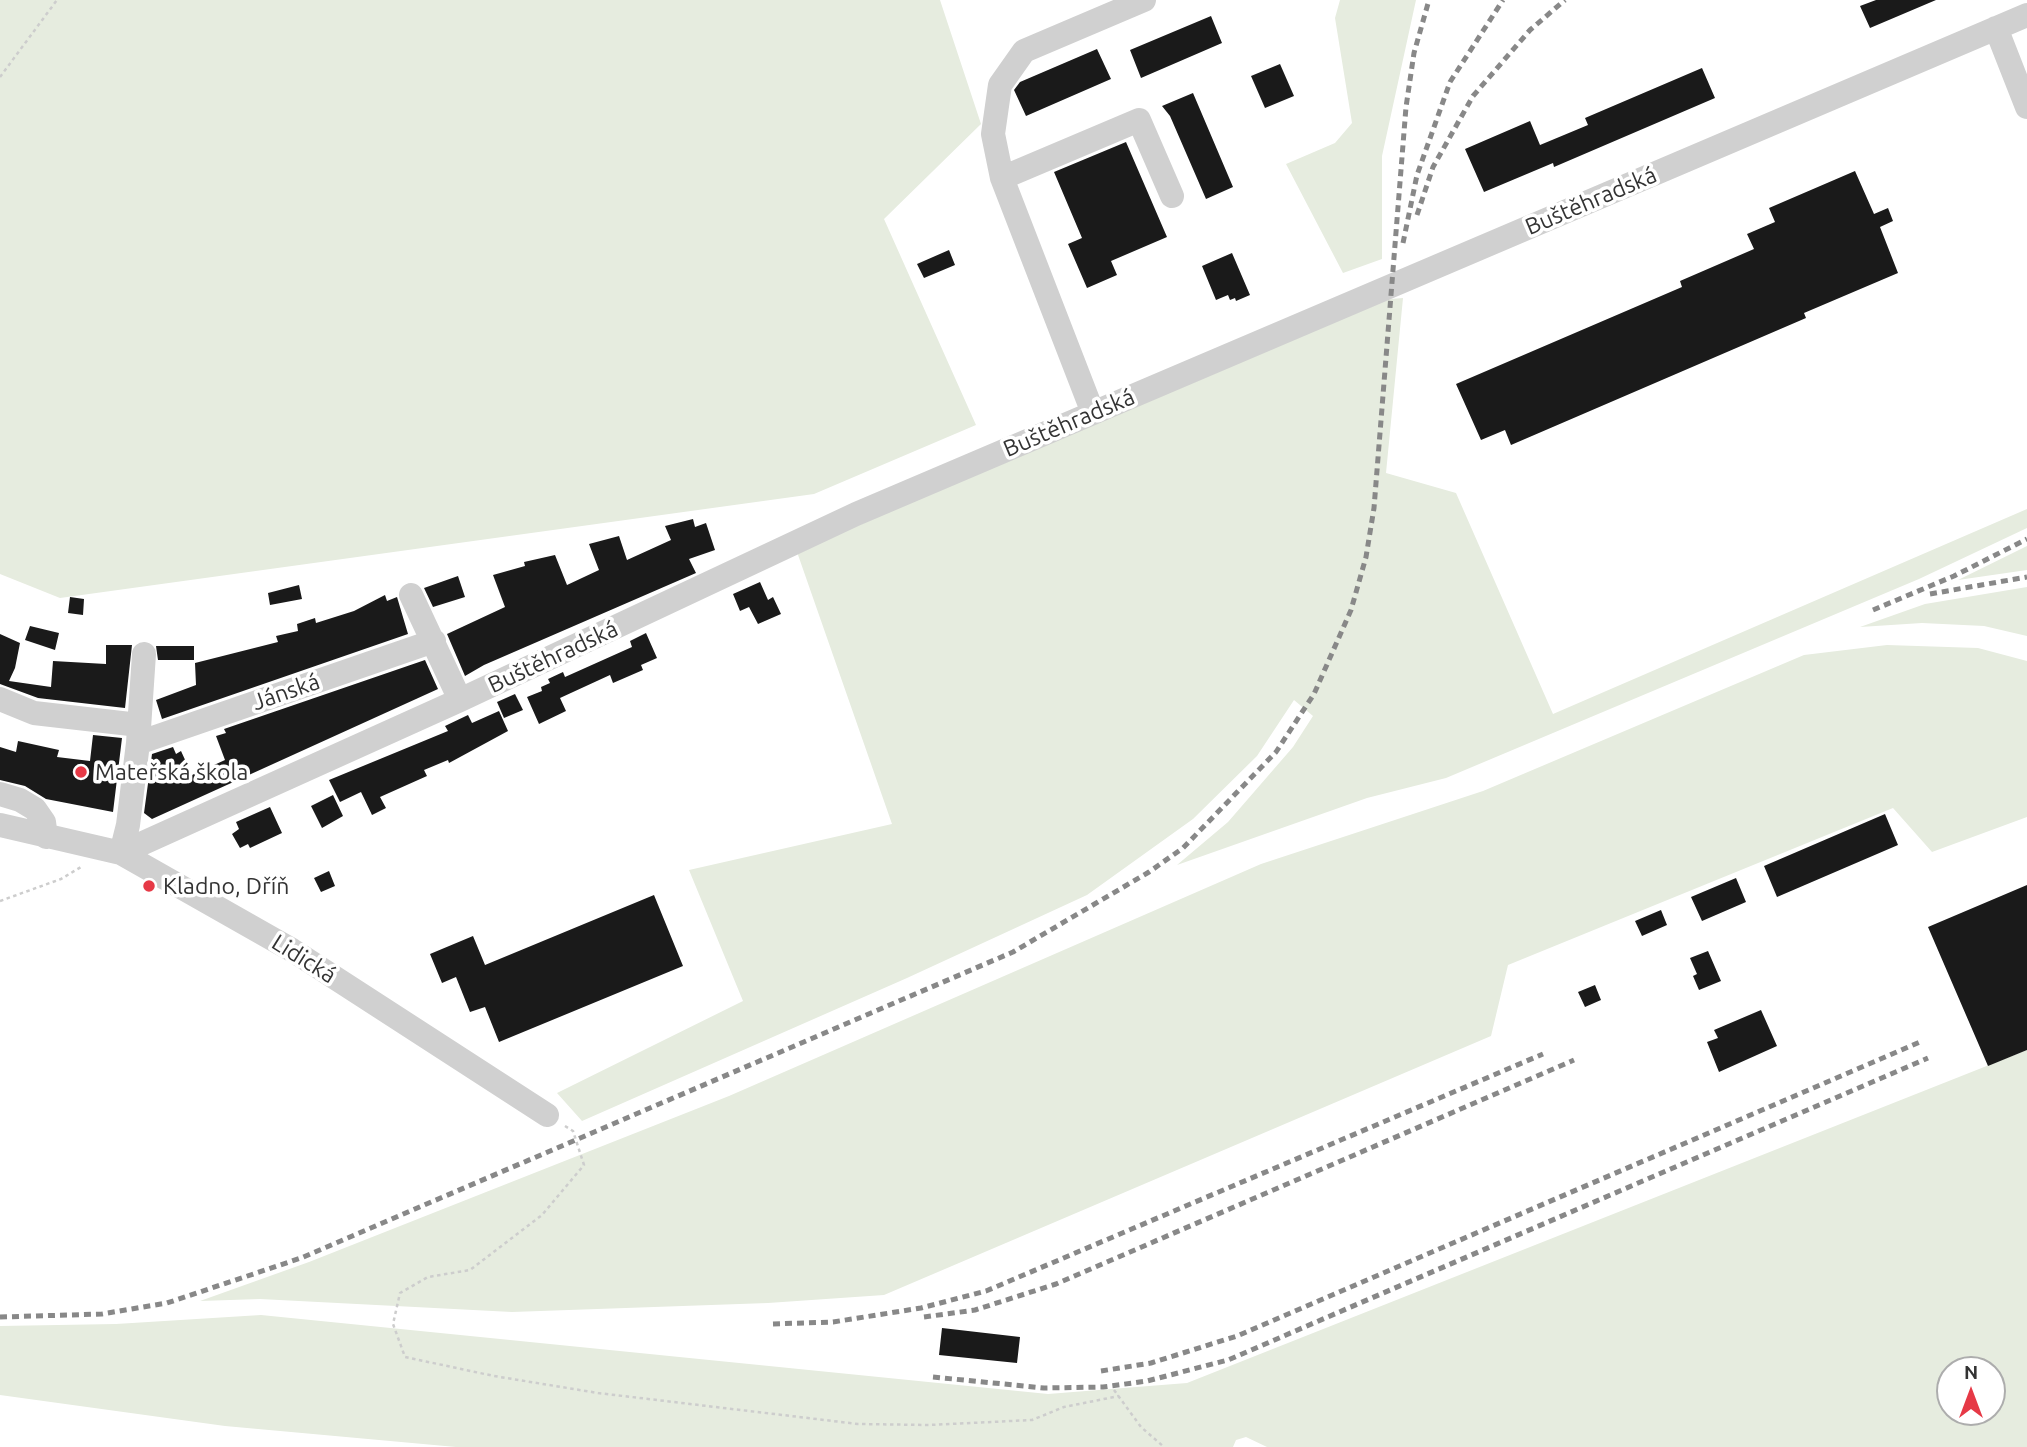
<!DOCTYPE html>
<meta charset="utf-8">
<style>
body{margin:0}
#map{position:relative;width:2027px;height:1447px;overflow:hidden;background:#fff;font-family:Ubuntu,sans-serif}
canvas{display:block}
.north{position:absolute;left:1936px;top:1356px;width:70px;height:70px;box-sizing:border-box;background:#fff;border:2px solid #adadad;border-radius:50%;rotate:0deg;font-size:19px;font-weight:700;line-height:28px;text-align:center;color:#333}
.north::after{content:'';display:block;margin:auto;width:24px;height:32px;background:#e63946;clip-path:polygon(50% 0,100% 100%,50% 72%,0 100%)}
</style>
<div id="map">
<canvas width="2027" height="1447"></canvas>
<div class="north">N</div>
</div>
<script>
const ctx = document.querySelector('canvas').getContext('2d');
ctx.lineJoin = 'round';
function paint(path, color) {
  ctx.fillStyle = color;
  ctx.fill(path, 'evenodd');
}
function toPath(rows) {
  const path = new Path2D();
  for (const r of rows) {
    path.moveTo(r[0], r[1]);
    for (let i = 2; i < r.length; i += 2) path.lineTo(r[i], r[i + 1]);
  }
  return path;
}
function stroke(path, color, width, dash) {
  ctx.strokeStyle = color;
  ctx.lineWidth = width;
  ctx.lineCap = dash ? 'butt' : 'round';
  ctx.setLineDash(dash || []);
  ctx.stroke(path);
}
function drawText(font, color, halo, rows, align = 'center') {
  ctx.font = font + ' Ubuntu,sans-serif';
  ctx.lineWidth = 7;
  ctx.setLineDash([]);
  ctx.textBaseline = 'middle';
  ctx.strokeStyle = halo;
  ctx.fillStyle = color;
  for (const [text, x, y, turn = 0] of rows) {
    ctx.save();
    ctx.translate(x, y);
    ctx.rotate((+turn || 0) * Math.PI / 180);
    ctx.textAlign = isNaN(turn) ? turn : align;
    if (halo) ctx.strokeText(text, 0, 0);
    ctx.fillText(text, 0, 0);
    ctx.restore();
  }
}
const green = toPath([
 [0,0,940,0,981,124,884,219,976,425,814,494,60,598,0,574],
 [1340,0,1416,0,1382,156,1382,259,1343,273,1286,164,1335,143,1352,123,1335,18],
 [1403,298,1386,473,1456,493,1553,714,2027,509,2027,528,1919,579,1446,778,1367,798,1177,865,1228,822,1293,747,1313,716,1294,700,1257,756,1193,819,1087,895,907,978,582,1121,557,1093,743,1001,689,870,892,824,797,552,1378,300],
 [2027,546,2027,570,1958,580],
 [2027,587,2027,636,1984,626,1922,623,1860,627,1925,604],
 [1887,645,1978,648,2027,661,2027,817,1932,852,1893,808,1508,965,1491,1036,884,1295,768,1303,512,1312,260,1299,200,1301,309,1262,729,1096,1261,864,1483,791,1804,655],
 [2027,1050,2027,1447,1267,1447,1246,1437,1236,1440,1233,1447,456,1447,225,1426,0,1395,0,1326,116,1324,261,1315,1048,1394,1187,1383],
 [1950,1370,1992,1370,1992,1412,1950,1412]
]);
const building = toPath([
 [1876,0,1936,0,1870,28,1860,6],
 [1211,16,1222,43,1141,78,1130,50],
 [1097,49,1111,79,1026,116,1014,90,1020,82],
 [1280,64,1294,96,1265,108,1251,76],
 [1702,68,1715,98,1554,167,1553,163,1484,192,1465,149,1530,121,1540,145,1588,125,1585,118],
 [1193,93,1233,187,1206,199,1170,116,1162,106],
 [1126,142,1167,237,1111,261,1117,275,1087,288,1068,244,1082,238,1054,172],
 [1855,171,1874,214,1888,208,1893,221,1880,227,1898,273,1804,313,1806,318,1511,445,1505,430,1481,440,1456,384,1682,287,1680,281,1754,249,1747,234,1775,222,1769,208],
 [949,250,955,265,924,278,917,264],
 [1232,253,1250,295,1236,301,1235,298,1230,300,1228,295,1216,300,1202,266],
 [693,519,695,527,706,523,715,550,689,559,696,573,484,665,465,676,447,634,505,607,493,575,525,566,524,562,555,555,567,585,599,570,589,544,619,536,627,560,671,540,665,526],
 [458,576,465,597,433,607,424,588],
 [760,582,768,600,773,597,781,614,758,624,749,607,740,611,733,594],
 [299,585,302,599,270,605,268,593],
 [385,595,387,601,397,597,408,634,162,719,156,700,196,685,195,663,278,642,276,636,298,631,297,624,315,618,316,623,354,611],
 [70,597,84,599,83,615,68,613],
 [30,626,59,633,55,650,25,640],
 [646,633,657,658,641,665,643,670,613,683,610,675,560,698,566,711,539,724,527,697,542,691,541,687,550,683,548,679,563,672,565,677,632,647,630,641],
 [0,634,20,643,15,668,9,681,51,687,53,661,106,664,106,645,132,645,125,708,38,698,0,684],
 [156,646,194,646,194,660,158,660],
 [425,660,438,689,152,819,144,813,152,754,173,747,176,754,181,751,192,775,225,760,216,736,226,733,224,729],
 [515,694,523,710,504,718,497,702],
 [499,711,508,731,449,763,448,760,424,770,427,776,380,797,386,808,372,815,361,792,340,802,329,780,448,731,445,726,468,715,472,723],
 [93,735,122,738,113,812,46,799,25,786,0,780,0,747,16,752,18,741,59,750,57,757,90,761],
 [333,795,343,816,322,828,311,806],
 [270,807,282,833,250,848,248,844,240,848,232,834,239,829,236,822],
 [1885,814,1898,845,1777,897,1764,866],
 [329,871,335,886,321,892,314,878],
 [1736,878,1746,902,1702,921,1691,897],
 [2027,885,2027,1050,1988,1066,1928,927],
 [654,895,683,966,499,1042,485,1007,470,1012,456,977,442,983,430,954,473,936,485,965],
 [1661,910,1667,925,1642,936,1635,921],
 [1708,951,1721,981,1699,990,1693,976,1697,974,1690,958],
 [1595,985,1601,1000,1585,1007,1578,992],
 [1761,1010,1777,1046,1719,1072,1707,1042,1718,1038,1714,1030],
 [942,1328,1020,1337,1017,1363,939,1355]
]);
const path = toPath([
 [0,77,57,0],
 [0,901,61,879,81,867],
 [565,1126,573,1131,584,1165,542,1215,470,1270,428,1277,400,1293,393,1324,405,1357,494,1376,598,1393,858,1424,929,1425,1032,1420,1064,1407,1119,1396],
 [1114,1390,1141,1427,1164,1447]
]);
const minor = toPath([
 [1996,28,2027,107],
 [1002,178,1139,120,1172,196],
 [1093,413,1002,178,993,134,1000,85,1024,51,1144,0],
 [411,595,460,700],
 [0,699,34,713,139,725],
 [138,743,434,641],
 [0,794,20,800,35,809,44,822,46,837],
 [0,825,121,853,292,950,547,1115],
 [121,853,460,700,856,514,2027,15],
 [121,853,128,825,138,743,144,654]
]);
const rail = toPath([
 [1417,215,1433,167,1473,96,1530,30,1565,0],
 [1403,243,1417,175,1450,82,1503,0],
 [1930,594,2027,577],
 [1873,610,1954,576,2027,539],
 [0,1317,102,1314,167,1303,301,1258,1013,952,1149,872,1183,848,1276,752,1314,694,1351,610,1366,557,1374,508,1406,107,1414,53,1429,0],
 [924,1317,975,1310,1056,1284,1574,1060],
 [773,1324,833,1322,921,1308,986,1291,1543,1054],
 [1101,1371,1151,1363,1237,1336,1920,1042],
 [933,1377,1044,1388,1103,1387,1147,1381,1228,1360,1928,1058]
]);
const markers = [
 [81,772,7,"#e63946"],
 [149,886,7,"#e63946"]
];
const streetNames = [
 ["Buštěhradská",1591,201,-23],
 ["Buštěhradská",1069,423,-23],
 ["Buštěhradská",553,657,-25],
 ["Jánská",286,692,-19],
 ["Lidická",304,959,32]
];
const poiNames = [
 ["Mateřská škola",95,772],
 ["Kladno, Dříň",163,886]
];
paint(green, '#e6ecdf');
paint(building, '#1a1a1a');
stroke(path, '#cdcdcd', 2.5, [3.5, 3.5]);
stroke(minor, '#d0d0d0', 24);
stroke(rail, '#888', 5, [7, 5]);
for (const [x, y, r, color] of markers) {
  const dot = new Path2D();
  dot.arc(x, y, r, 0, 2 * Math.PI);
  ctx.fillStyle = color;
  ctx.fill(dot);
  stroke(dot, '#fff', 2.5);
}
drawText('23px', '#333', '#fff', streetNames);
drawText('23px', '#333', '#fff', poiNames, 'left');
</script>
